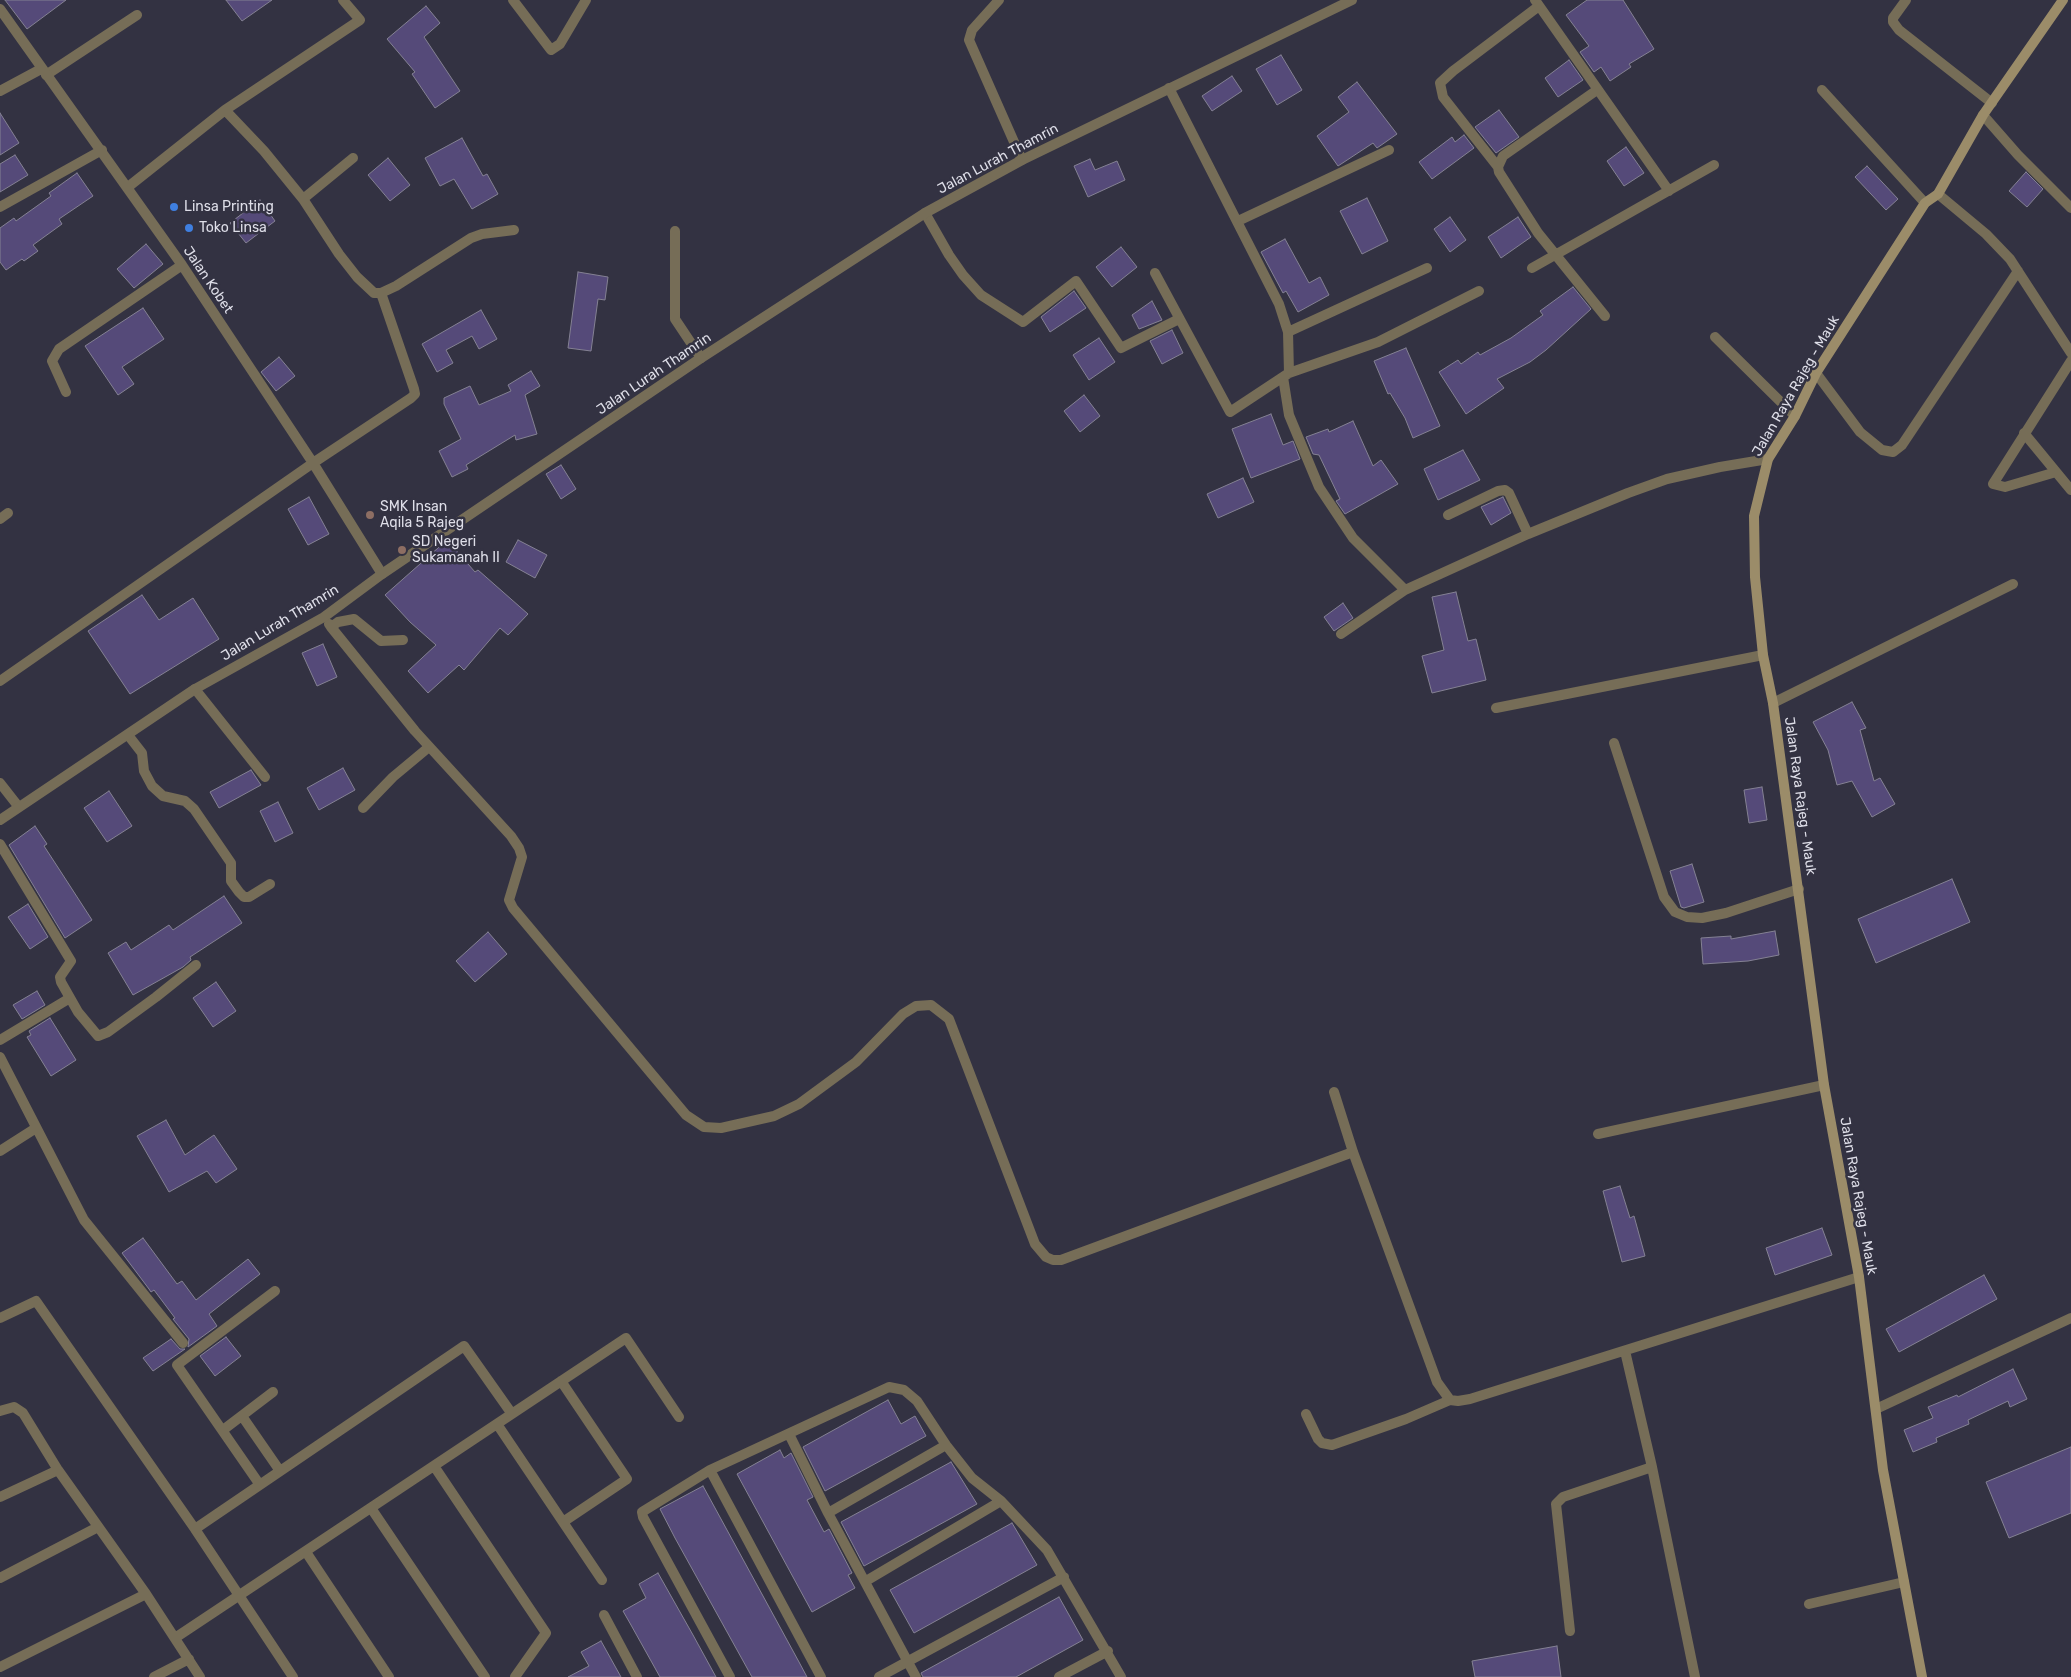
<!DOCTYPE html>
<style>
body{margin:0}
canvas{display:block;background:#333242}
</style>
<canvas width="2071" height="1677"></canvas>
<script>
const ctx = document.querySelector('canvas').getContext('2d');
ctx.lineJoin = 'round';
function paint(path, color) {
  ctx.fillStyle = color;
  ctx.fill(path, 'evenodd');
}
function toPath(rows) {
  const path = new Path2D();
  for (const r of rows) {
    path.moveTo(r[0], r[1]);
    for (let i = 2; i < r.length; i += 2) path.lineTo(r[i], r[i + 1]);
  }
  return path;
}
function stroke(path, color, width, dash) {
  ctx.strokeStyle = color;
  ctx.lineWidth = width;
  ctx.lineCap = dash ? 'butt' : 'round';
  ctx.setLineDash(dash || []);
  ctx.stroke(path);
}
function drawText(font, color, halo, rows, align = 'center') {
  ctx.font = font + ' Rubik,sans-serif';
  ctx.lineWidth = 5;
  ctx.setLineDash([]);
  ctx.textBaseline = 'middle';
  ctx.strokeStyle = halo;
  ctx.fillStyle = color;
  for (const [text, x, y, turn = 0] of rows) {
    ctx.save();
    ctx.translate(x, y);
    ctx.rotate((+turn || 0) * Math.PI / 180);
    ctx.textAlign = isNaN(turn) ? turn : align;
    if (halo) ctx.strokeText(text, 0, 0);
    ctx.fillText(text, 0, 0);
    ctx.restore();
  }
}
const building = toPath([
 [5,0,66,0,27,29,5,0],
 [226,0,272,0,242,21,226,0],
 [1587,0,1623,0,1654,49,1629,64,1631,67,1610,81,1601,67,1594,72,1580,52,1589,46,1566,15,1587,0],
 [426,6,440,23,424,37,460,91,435,108,412,74,415,72,387,39,426,6],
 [1281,55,1302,90,1277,105,1256,69,1281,55],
 [1569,60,1583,80,1558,97,1545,78,1569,60],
 [1232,76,1242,91,1212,111,1202,96,1232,76],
 [1357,82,1397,134,1377,148,1373,143,1338,166,1317,136,1349,112,1338,97,1357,82],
 [1499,110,1519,137,1496,153,1475,127,1499,110],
 [0,113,19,143,0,155,0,113],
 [1464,135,1474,148,1432,179,1419,162,1452,137,1455,142,1464,135],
 [462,138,483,176,487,174,498,194,472,209,454,179,440,186,425,158,462,138],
 [1626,147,1644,173,1624,186,1607,161,1626,147],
 [15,155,28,175,0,192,0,164,15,155],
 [388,158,410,185,390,201,368,175,388,158],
 [1090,159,1095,170,1117,161,1125,180,1088,197,1074,166,1090,159],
 [1867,166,1898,199,1886,210,1855,177,1867,166],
 [2026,172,2043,189,2027,207,2009,191,2026,172],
 [77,173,93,196,59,219,62,224,33,245,38,251,24,261,22,259,6,270,0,262,0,228,14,218,16,221,51,196,49,193,77,173],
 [1367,198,1388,241,1362,254,1340,211,1367,198],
 [260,200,275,221,246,243,230,223,260,200],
 [1450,217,1466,240,1450,252,1434,229,1450,217],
 [1518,217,1531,237,1501,258,1488,237,1518,217],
 [1285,239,1309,283,1320,277,1329,295,1298,312,1286,291,1283,293,1261,252,1285,239],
 [146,244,163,264,134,288,117,269,146,244],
 [1121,247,1137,267,1112,287,1096,267,1121,247],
 [578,272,608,277,605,300,598,299,591,351,568,348,578,272],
 [1573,287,1591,309,1546,350,1530,362,1497,379,1504,388,1466,414,1439,372,1458,360,1461,364,1478,352,1480,355,1511,338,1543,315,1540,311,1573,287],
 [1074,291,1086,308,1050,332,1041,317,1074,291],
 [1152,301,1162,320,1139,329,1132,315,1152,301],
 [143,308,164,339,122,367,134,384,118,395,85,346,143,308],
 [481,310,497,339,479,349,472,336,446,350,453,363,437,372,422,344,481,310],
 [1172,330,1183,353,1162,364,1150,341,1172,330],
 [1099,338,1115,362,1089,380,1073,355,1099,338],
 [1406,348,1440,426,1413,438,1405,418,1390,393,1388,394,1374,361,1406,348],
 [279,357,295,376,276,391,261,372,279,357],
 [531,371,540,386,525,395,537,434,516,440,515,435,466,465,468,469,452,477,439,451,461,439,444,404,444,398,470,386,479,405,511,391,508,385,531,371],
 [1084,395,1100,416,1080,432,1064,411,1084,395],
 [1271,414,1283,445,1293,441,1300,459,1251,478,1232,429,1271,414],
 [1353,421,1373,466,1381,460,1398,484,1345,514,1336,501,1340,499,1319,455,1313,454,1306,437,1328,429,1329,432,1353,421],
 [1463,450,1480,480,1438,500,1424,469,1463,450],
 [561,465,576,489,561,499,546,474,561,465],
 [1243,478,1254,502,1218,518,1207,494,1243,478],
 [309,497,329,534,308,545,288,509,309,497],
 [1503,497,1511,513,1491,525,1481,507,1503,497],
 [447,540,475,572,478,570,528,614,508,635,500,628,464,670,459,665,428,693,408,671,436,645,410,622,385,595,447,540],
 [518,540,547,555,535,578,506,562,518,540],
 [1456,592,1468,641,1476,639,1486,680,1432,693,1422,656,1444,650,1432,597,1456,592],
 [142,595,159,620,193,598,219,639,130,694,88,631,142,595],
 [1343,603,1353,618,1334,631,1324,617,1343,603],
 [323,644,337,677,317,686,302,653,323,644],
 [1852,702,1866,728,1860,730,1874,781,1880,778,1895,804,1872,817,1852,781,1837,785,1828,750,1813,722,1852,702],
 [343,768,355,790,319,810,307,788,343,768],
 [251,770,261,785,219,808,210,792,251,770],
 [1762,787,1767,820,1749,823,1744,790,1762,787],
 [109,791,132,826,107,842,84,808,109,791],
 [278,802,293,833,275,842,260,811,278,802],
 [35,826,47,844,44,846,59,869,92,920,65,938,9,845,35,826],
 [1692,864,1704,902,1684,908,1681,907,1670,871,1692,864],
 [1952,879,1970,922,1876,963,1858,919,1952,879],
 [224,896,242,923,190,957,191,960,183,967,133,995,108,953,126,942,131,950,169,925,173,930,224,896],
 [28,904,48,937,30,949,8,917,28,904],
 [1775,931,1779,955,1748,961,1703,964,1701,938,1731,936,1731,939,1775,931],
 [488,932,507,954,475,982,456,961,488,932],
 [216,982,236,1011,213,1027,193,998,216,982],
 [37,991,45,1005,22,1019,13,1005,37,991],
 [50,1018,76,1060,51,1076,27,1037,31,1035,29,1031,50,1018],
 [166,1120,185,1155,214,1135,237,1169,216,1183,207,1171,169,1192,137,1136,166,1120],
 [1620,1186,1630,1218,1634,1216,1645,1256,1622,1262,1603,1191,1620,1186],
 [1822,1228,1832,1255,1775,1275,1766,1248,1822,1228],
 [143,1238,177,1284,182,1281,196,1300,248,1259,260,1274,209,1314,217,1326,188,1347,189,1339,173,1319,175,1318,154,1290,151,1292,149,1289,122,1253,143,1238],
 [1984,1275,1997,1299,1899,1352,1886,1329,1984,1275],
 [226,1337,241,1356,215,1376,200,1356,226,1337],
 [171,1339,180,1349,185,1349,153,1371,143,1358,171,1339],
 [2013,1369,2027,1399,2010,1407,2008,1401,1968,1420,1969,1424,1936,1438,1937,1442,1913,1452,1904,1430,1933,1418,1928,1407,1957,1395,1958,1397,2013,1369],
 [888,1400,901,1424,915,1416,926,1436,825,1491,803,1447,888,1400],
 [2071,1447,2071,1513,2009,1538,1986,1482,2071,1447],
 [780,1450,784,1458,791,1453,813,1497,807,1500,824,1532,829,1529,852,1573,848,1575,855,1588,812,1612,737,1474,780,1450],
 [951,1462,977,1504,864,1566,841,1522,951,1462],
 [703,1486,799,1662,807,1677,752,1677,675,1538,660,1509,703,1486],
 [1012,1523,1037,1565,914,1633,890,1590,1012,1523],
 [658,1573,693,1635,716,1677,660,1677,631,1625,623,1611,646,1598,639,1584,658,1573],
 [1059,1597,1083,1640,1016,1677,923,1677,921,1673,1059,1597],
 [601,1641,621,1677,568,1677,589,1666,581,1652,601,1641],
 [1557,1646,1561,1677,1475,1677,1472,1661,1557,1646]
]);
const service = toPath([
 [1906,0,1893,18,1893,22,1899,30,1992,103],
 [46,75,137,15],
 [1822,90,1925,203],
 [675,231,675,319,701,358],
 [1715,337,1795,416],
 [1773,703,2013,584],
 [1496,708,1763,655],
 [1598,1134,1824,1085]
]);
const minor = toPath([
 [513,0,551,50,560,44,586,0],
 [999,0,972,30,969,40,1022,160],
 [1535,0,1669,191],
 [0,9,182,265,313,463,382,574],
 [1169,88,1279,304,1288,332,1289,373],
 [1597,90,1503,156,1498,167,1499,172,1538,233,1605,316],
 [0,91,41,69],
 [225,110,264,151,303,199,353,158],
 [1983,115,2018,155,2071,208],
 [1498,167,1443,97,1440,83,1453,71,1539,6],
 [128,187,225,110,360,20,343,0],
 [1938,194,1986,234,2010,259,2071,353],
 [303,199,339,254,357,277,374,293,381,293,396,286,471,238,482,234,514,230],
 [0,207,102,150],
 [925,213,949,255,963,275,981,295,1023,322,1076,281,1121,348,1179,319],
 [1238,221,1389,150],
 [1532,268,1714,165],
 [1155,273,1230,412,1289,373,1378,342,1479,291],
 [1288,332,1427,268],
 [1816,373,1860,432,1882,450,1893,452,1902,445,2018,271],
 [1283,377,1289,415,1319,487,1353,538,1405,590],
 [66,392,52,361,59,349,182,265],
 [2024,433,2071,490],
 [2056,472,2005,487,1993,484,2071,361],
 [1448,515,1498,491,1505,490,1509,493,1528,534],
 [0,519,8,513],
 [329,624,331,627,338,622,354,619,381,641,403,640],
 [331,627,415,731,511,836,519,848,522,857,509,900,513,908,686,1115,704,1127,721,1128,774,1116,799,1104,856,1062,903,1014,916,1006,931,1005,949,1019,1035,1244,1046,1257,1053,1260,1061,1260,1353,1152],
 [1341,634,1405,590,1528,534,1628,493,1667,479,1720,467,1768,459],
 [0,681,313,463,411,398,415,394,414,389,381,293],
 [195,689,265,777],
 [128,735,142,753,144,771,152,786,163,796,185,801,194,809,231,863,231,881,239,892,244,897,249,897,270,884],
 [1614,743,1664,897,1675,912,1687,917,1702,918,1726,913,1799,889],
 [0,783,18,806],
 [363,808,393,777,429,747],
 [0,844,71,961,60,977,61,982,78,1012,98,1036,108,1032,156,997,196,965],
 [0,1040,70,998],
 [0,1057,84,1220,183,1343],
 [1334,1092,1353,1152,1437,1382,1450,1400,1458,1401,1470,1399,1859,1277],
 [0,1151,36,1128],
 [0,1318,36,1301,195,1529,293,1677],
 [1625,1351,1652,1467,1695,1677],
 [561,1381,627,1479,563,1522],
 [1876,1409,2071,1318],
 [0,1411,14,1407,23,1413,58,1470,146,1594,200,1677],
 [1306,1414,1318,1439,1322,1443,1332,1445,1406,1419,1450,1400],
 [242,1416,280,1471],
 [497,1424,602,1580],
 [223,1430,273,1392],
 [789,1434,828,1513,916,1677],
 [434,1466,546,1633,515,1677],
 [710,1470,821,1677],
 [260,1485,177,1365,275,1291],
 [0,1497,58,1470],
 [371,1508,485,1677],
 [828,1513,946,1445],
 [195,1529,464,1346,512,1414],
 [306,1552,389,1677],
 [0,1578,98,1527],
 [866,1581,1001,1501],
 [1809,1604,1904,1582],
 [604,1615,637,1677],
 [1570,1631,1556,1504,1563,1497,1652,1467],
 [175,1638,626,1338,679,1417],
 [0,1667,146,1594],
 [154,1677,189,1659],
 [730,1677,643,1517,642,1512,710,1470,889,1387,904,1390,917,1401,946,1445,972,1478,1001,1501,1047,1550,1121,1677],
 [879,1677,1064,1577],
 [1059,1677,1108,1651]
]);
const tertiary = toPath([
 [0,820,195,689,324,617,382,574,701,358,925,213,1022,160,1352,0]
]);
const secondary = toPath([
 [1922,1677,1883,1470,1859,1277,1824,1085,1773,703,1763,655,1755,577,1754,516,1768,459,1795,416,1816,373,1925,203,1938,194,1983,115,2063,0]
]);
const markers = [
 [174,207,5,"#3f7fe0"],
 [189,228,5,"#3f7fe0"],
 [370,515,5,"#8d6e63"],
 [402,550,5,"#8d6e63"]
];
const streetNames = [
 ["Jalan Lurah Thamrin",998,159,-28],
 ["Jalan Kobet",208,280,56],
 ["Jalan Lurah Thamrin",654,374,-34],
 ["Jalan Raya Rajeg - Mauk",1796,386,-60],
 ["Jalan Lurah Thamrin",280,623,-31],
 ["Jalan Raya Rajeg - Mauk",1800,796,82],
 ["Jalan Raya Rajeg - Mauk",1858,1196,80]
];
const poiNames = [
 ["Linsa Printing",184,207],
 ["Toko Linsa",199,228],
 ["SMK Insan",380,507],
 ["Aqila 5 Rajeg",380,523],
 ["SD Negeri",412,542],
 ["Sukamanah II",412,558]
];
paint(building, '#554a79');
stroke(building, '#848193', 1);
stroke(service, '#766d57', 10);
stroke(minor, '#766d57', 10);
stroke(tertiary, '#766d57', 10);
stroke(secondary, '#9b8c69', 10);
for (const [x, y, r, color] of markers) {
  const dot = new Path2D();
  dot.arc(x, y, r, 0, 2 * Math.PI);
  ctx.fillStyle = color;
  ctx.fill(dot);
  stroke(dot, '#333242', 2);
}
drawText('14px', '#dedee8', '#333242', streetNames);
drawText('14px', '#dedee8', '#333242', poiNames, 'left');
</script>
